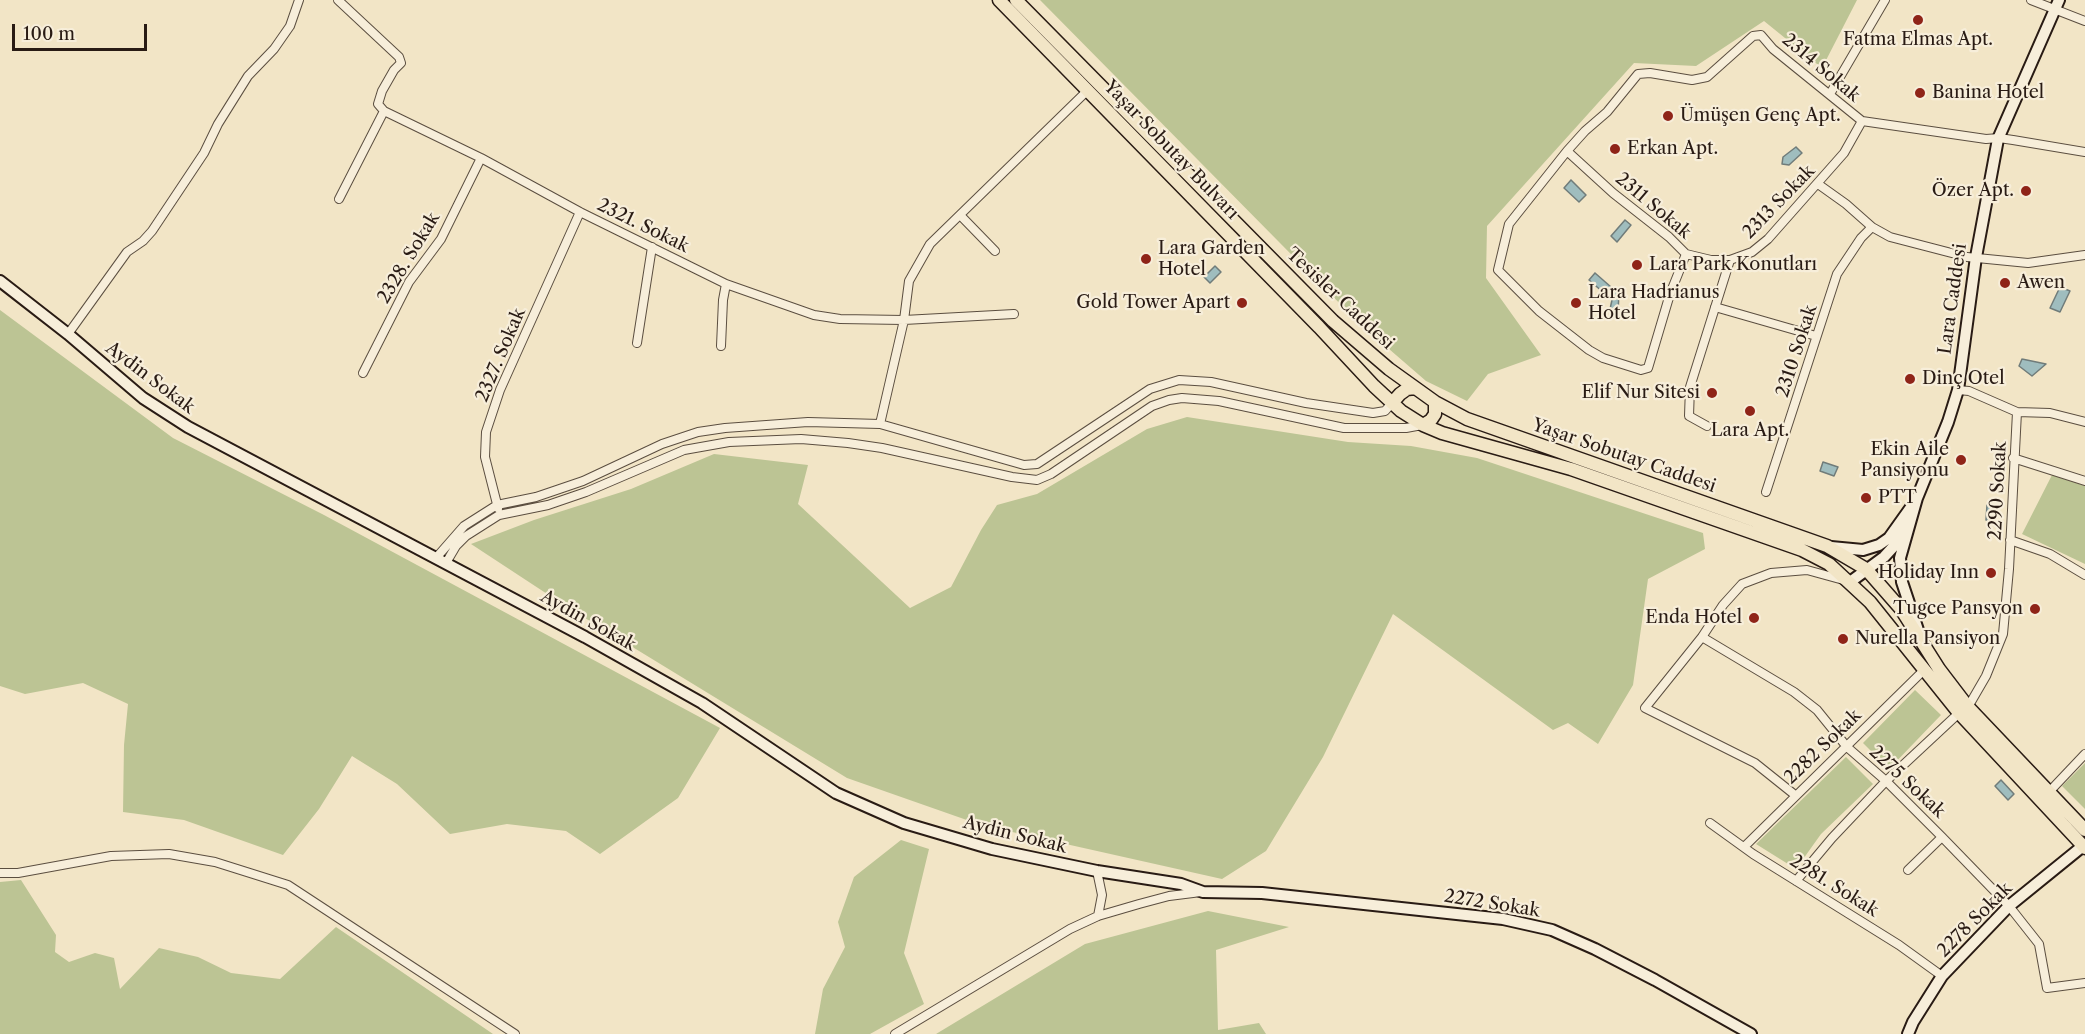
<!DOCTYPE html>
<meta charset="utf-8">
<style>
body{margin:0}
#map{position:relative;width:2085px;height:1034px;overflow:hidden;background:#f2e5c6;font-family:"Libre Caslon Text",serif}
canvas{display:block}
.scale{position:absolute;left:12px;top:24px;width:135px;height:27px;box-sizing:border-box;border:3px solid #291b14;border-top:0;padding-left:8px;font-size:18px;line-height:21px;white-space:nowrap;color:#291b14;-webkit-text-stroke:4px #f7eeda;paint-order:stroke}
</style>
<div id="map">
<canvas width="2085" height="1034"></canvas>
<div class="scale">100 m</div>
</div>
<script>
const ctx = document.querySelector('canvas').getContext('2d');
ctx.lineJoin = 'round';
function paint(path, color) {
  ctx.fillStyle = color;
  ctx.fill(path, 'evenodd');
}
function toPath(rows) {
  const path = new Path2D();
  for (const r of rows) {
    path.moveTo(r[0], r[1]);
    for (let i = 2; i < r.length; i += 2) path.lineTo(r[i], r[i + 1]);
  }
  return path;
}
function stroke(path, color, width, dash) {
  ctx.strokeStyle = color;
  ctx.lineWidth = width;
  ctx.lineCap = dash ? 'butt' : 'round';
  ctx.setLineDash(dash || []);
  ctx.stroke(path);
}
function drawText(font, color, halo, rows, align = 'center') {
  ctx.font = font + ' "Libre Caslon Text",serif';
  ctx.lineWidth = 4.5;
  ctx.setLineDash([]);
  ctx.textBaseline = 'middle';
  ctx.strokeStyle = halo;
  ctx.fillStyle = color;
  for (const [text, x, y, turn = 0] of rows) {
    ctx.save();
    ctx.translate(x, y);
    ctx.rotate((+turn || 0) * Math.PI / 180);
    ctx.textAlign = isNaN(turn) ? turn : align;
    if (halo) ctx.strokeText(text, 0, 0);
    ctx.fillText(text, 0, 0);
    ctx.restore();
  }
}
const green = toPath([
 [1040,0,1857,0,1822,68,1764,21,1696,66,1634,63,1487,226,1486,278,1541,355,1488,374,1467,401,1426,381,1359,323],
 [0,310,173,438,324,515,720,728,678,798,600,854,566,831,507,824,450,834,397,784,352,756,319,809,283,855,184,820,123,812,124,745,128,704,83,683,25,694,0,686],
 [1187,417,1348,442,1411,446,1477,458,1703,533,1705,549,1648,579,1633,685,1598,744,1568,723,1553,730,1393,614,1323,757,1266,851,1222,879,981,825,847,778,567,607,471,544,534,520,631,489,714,454,808,465,798,504,910,608,951,587,981,530,997,505,1037,494,1147,429],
 [2052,475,2085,486,2085,564,2022,534],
 [1915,690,1941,715,1889,769,1863,743],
 [1846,757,1873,784,1821,834,1796,869,1756,844],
 [2085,763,2085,809,2062,786],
 [901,840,929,849,904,953,924,1004,870,1034,815,1034,823,989,845,947,838,922,854,877],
 [21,880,56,935,55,952,69,962,95,953,114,958,120,989,159,948,198,957,231,973,280,979,336,927,493,1034,0,1034,0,882],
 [1208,911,1289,927,1216,950,1218,1030,1259,1023,1266,1034,936,1034,1085,944]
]);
const water = toPath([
 [1796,147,1802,153,1789,165,1782,164,1783,157,1796,147],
 [1571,180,1586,195,1579,202,1564,188,1571,180],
 [1625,220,1631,225,1617,242,1611,236,1625,220],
 [1215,266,1221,272,1210,283,1204,277,1215,266],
 [1595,273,1619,294,1618,311,1612,314,1610,309,1612,300,1589,280,1595,273],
 [2060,287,2070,291,2060,312,2050,308,2060,287],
 [2022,359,2046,364,2032,376,2019,366,2022,359],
 [1823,462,1838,467,1834,476,1820,471,1823,462],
 [1987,505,1996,506,1995,521,1986,520,1987,505],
 [2001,780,2014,794,2008,800,1995,786,2001,780]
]);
const street = toPath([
 [338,0,399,57,401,63,394,70,382,91,378,104,384,111,481,158,580,212,726,284,814,315,840,319,904,320,1014,314],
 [2031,0,2085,21],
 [1830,94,1885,0],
 [1567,151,1613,193,1669,237,1686,254,1711,260,1730,260,1752,252,1768,239,1844,153,1862,121],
 [1818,184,1846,204,1872,227,1890,237,1967,257,2028,263,2085,255],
 [339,199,384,111],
 [960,215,995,251],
 [1686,254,1670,294,1648,368,1641,370,1603,358,1589,350,1539,311,1498,270,1509,224,1567,151,1585,131,1607,112,1638,74,1650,73,1692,80,1707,77,1753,36,1761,35,1773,49,1862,121,1986,139,1999,138,2013,140,2085,152],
 [1715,307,1816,336],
 [68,334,127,252,143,241,152,231,204,153,218,124,248,76,274,49,290,26,299,0],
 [637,343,652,247],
 [721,346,723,300,726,284],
 [363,373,409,282,441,239,481,158],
 [1958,390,1969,391,2017,412,2050,413,2085,422],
 [880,424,904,320,909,281,930,244,1088,90],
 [1707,426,1689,416,1690,387,1730,260],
 [2013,458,2085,481],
 [1766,492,1837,274,1861,238,1872,227],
 [498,508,485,457,486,432,500,390,580,212],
 [2010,540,2050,554,2085,575],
 [436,558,464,526,497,505,536,497,583,481,662,444,698,432,725,428,808,422,880,424,1024,465,1037,464,1150,389,1179,380,1211,382,1306,403,1373,413,1385,411,1392,403],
 [446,563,456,546,466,536,499,515,548,505,586,492,684,450,729,442,801,439,848,443,882,448,1012,477,1037,480,1051,474,1152,406,1169,400,1182,398,1219,401,1344,428,1406,428,1422,425],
 [1702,637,1794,692,1817,710,1847,747,1886,781,1942,837,2009,906,2039,944,2047,988,2085,983],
 [1968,707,1986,676,2003,634,2009,569,2017,412],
 [2049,792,2085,754],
 [1795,795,1755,763,1645,708,1702,637,1723,605,1742,584,1771,573,1807,570,1847,581],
 [1710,823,1753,854,1899,945,1942,976],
 [1744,847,1924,670],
 [1908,870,1942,837],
 [1097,871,1102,895,1098,916],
 [0,873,18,873,111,856,169,854,215,862,288,885,515,1034],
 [1796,881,1832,838,1886,781,1959,713],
 [895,1034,1070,929,1098,916,1139,904,1169,896,1201,892]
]);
const secondary = toPath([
 [0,281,68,334,143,398,188,427,585,637,702,703,836,793,904,823,992,849,1097,871,1181,884,1203,892,1262,893,1503,919,1552,930,1595,949,1655,980,1751,1034],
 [1831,547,1863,550,1879,545,1889,538,1914,503],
 [1850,582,1884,557,1895,545,1903,528],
 [1919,633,1902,582,1900,558,1917,498,1948,422,1958,390,1976,257,1998,139,2059,0],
 [1908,1034,1913,1022,1942,976,2009,906,2083,846]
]);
const primary = toPath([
 [999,0,1319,327,1374,386,1401,411,1423,425,1442,433,1571,469,1802,550,1829,564,1870,602,1959,713,2085,848],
 [1016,0,1333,321,1389,369,1435,402,1467,419,1827,546,1866,569,1901,609,1939,669,1968,707,2085,830],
 [1392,403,1400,394,1407,389,1415,388],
 [1423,425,1431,420,1435,414,1435,402]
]);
const markers = [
 [1918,20,6,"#8f2418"],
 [1920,93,6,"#8f2418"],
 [1668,116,6,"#8f2418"],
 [1615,149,6,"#8f2418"],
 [2026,191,6,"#8f2418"],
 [1146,259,6,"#8f2418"],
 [1637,265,6,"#8f2418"],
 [2005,283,6,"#8f2418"],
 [1242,303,6,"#8f2418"],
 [1576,303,6,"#8f2418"],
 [1910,379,6,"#8f2418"],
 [1712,393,6,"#8f2418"],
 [1750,411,6,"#8f2418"],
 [1961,460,6,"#8f2418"],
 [1866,498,6,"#8f2418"],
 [1991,573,6,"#8f2418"],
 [2035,609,6,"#8f2418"],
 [1754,618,6,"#8f2418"],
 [1843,639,6,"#8f2418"]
];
const poiNames = [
 ["Fatma Elmas Apt.",1918,40,"center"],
 ["Banina Hotel",1932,93],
 ["Ümüşen Genç Apt.",1680,116],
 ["Erkan Apt.",1627,149],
 ["Özer Apt.",2014,191,"right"],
 ["Lara Garden",1158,249],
 ["Hotel",1158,270],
 ["Lara Park Konutları",1649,265],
 ["Awen",2017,283],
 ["Lara Hadrianus",1588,293],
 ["Hotel",1588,314],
 ["Gold Tower Apart",1230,303,"right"],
 ["Dinç Otel",1922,379],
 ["Elif Nur Sitesi",1700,393,"right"],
 ["Lara Apt.",1750,431,"center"],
 ["Ekin Aile",1949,450,"right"],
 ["Pansiyonu",1949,471,"right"],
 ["PTT",1878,498],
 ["Holiday Inn",1979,573,"right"],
 ["Tugce Pansyon",2023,609,"right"],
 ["Enda Hotel",1742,618,"right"],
 ["Nurella Pansiyon",1855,639]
];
const streetNames = [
 ["2314 Sokak",1821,68,40],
 ["Yaşar Sobutay Bulvarı",1171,150,46],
 ["2313 Sokak",1779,202,-46],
 ["2311 Sokak",1653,206,40],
 ["2321. Sokak",643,226,26],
 ["2328. Sokak",409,258,-59],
 ["Tesisler Caddesi",1340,299,43],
 ["Lara Caddesi",1953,299,-82],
 ["2310 Sokak",1797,351,-72],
 ["2327. Sokak",501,355,-67],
 ["Aydin Sokak",150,378,37],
 ["Yaşar Sobutay Caddesi",1624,456,19],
 ["2290 Sokak",1998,491,-87],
 ["Aydin Sokak",588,621,29],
 ["2282 Sokak",1823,747,-44],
 ["2275 Sokak",1907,782,43],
 ["Aydin Sokak",1015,835,14],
 ["2281. Sokak",1834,886,32],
 ["2272 Sokak",1492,904,9],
 ["2278 Sokak",1975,920,-45]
];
paint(green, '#bcc494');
paint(water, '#9fbdbe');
stroke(water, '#707c7a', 1.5);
stroke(street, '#5b4e40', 10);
stroke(secondary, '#291b14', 14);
stroke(primary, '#291b14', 15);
stroke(street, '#f7eeda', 8);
stroke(secondary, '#f7eeda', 10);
stroke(primary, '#f2e5c6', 12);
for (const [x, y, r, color] of markers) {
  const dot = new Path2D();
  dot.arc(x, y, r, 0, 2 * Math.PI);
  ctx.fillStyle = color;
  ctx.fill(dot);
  stroke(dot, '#f7eeda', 2);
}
drawText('18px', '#291b14', '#f7eeda', poiNames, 'left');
drawText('18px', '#291b14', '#f7eeda', streetNames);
</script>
